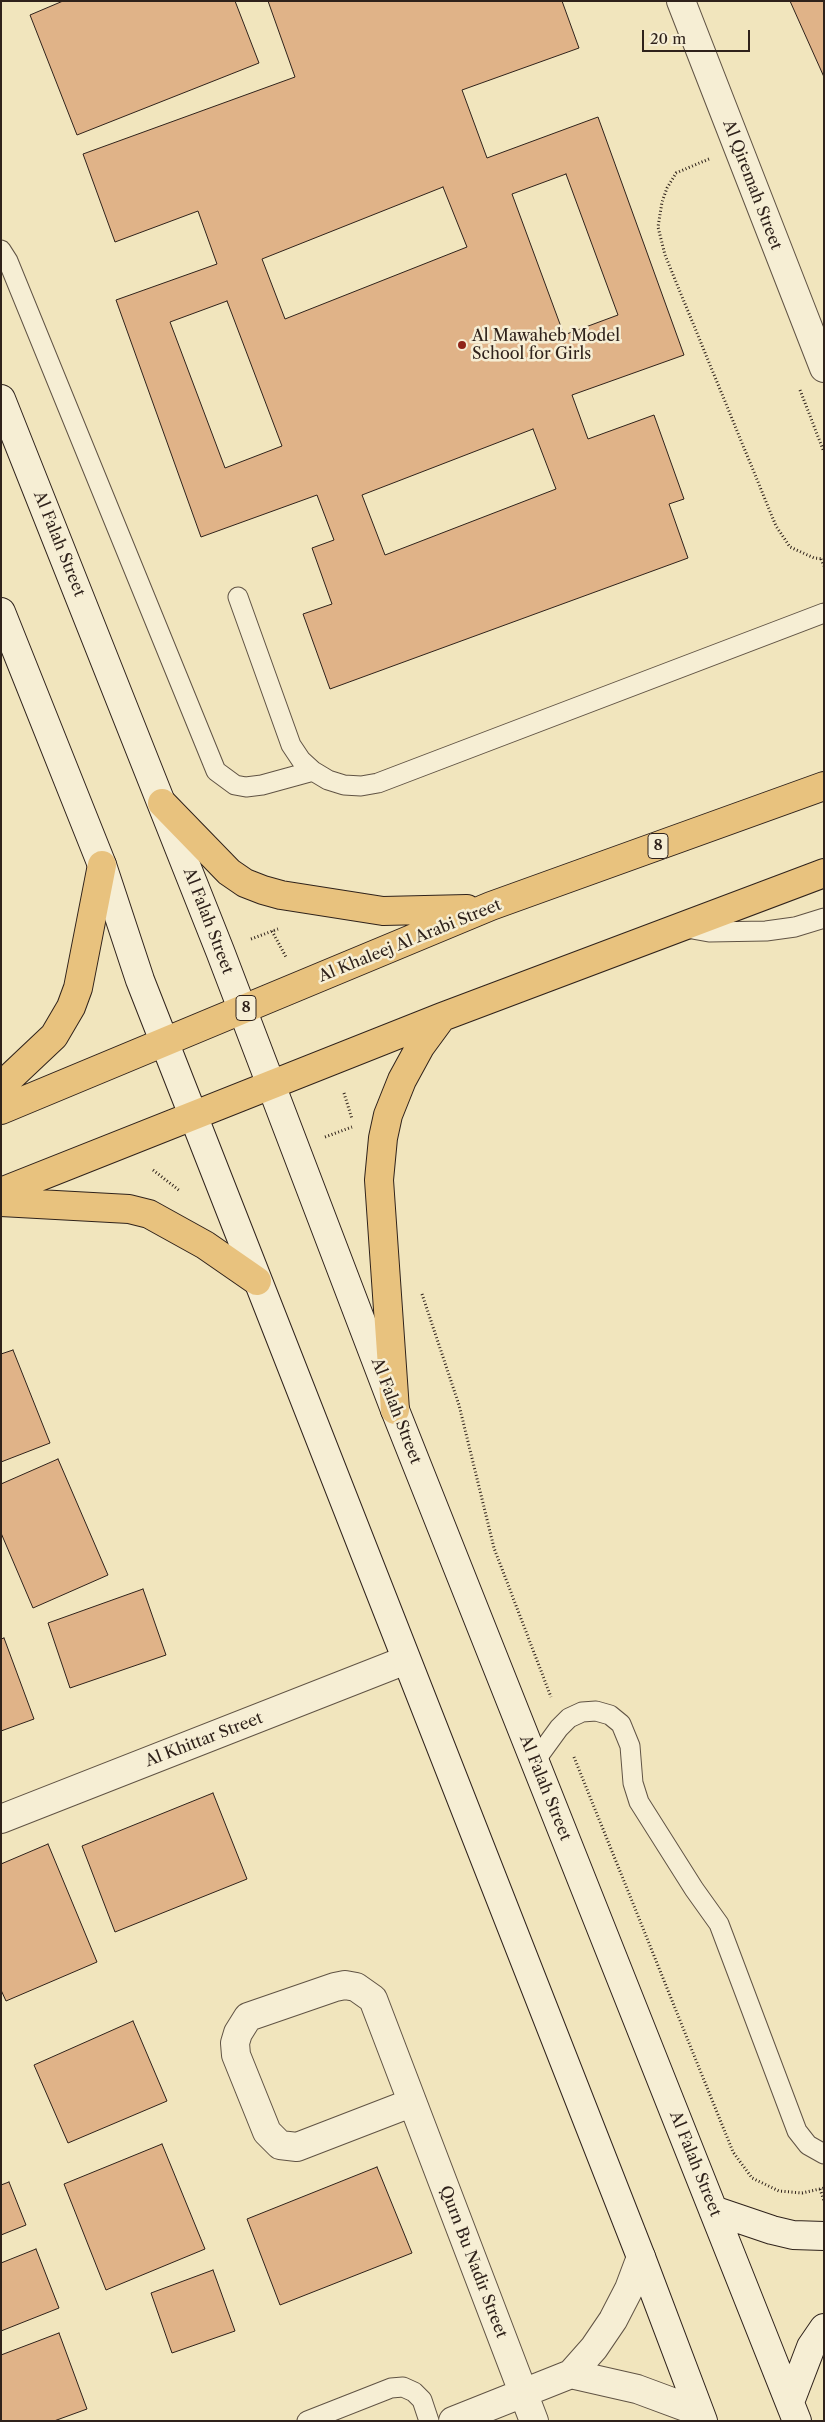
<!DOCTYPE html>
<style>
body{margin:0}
#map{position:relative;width:825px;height:2422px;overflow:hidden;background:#f1e5bd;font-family:"Libre Caslon Text",serif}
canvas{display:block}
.frame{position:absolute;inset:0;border:2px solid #2f221b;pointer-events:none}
.scale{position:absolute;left:642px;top:30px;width:108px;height:22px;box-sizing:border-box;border:2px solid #2f221b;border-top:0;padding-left:6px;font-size:15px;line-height:18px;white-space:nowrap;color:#2f221b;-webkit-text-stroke:4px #f6eed4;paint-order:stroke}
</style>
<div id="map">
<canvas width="825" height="2422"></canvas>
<div class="frame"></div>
<div class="scale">20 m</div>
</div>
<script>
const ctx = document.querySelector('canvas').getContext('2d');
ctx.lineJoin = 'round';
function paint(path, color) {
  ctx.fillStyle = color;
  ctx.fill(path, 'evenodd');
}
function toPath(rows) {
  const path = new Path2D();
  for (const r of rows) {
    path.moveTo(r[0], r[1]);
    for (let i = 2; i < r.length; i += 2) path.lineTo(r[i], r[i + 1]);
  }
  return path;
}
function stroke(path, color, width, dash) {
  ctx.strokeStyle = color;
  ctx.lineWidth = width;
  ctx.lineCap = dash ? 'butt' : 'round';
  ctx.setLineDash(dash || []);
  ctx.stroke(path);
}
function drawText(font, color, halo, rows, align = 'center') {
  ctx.font = font + ' "Libre Caslon Text",serif';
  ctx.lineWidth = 5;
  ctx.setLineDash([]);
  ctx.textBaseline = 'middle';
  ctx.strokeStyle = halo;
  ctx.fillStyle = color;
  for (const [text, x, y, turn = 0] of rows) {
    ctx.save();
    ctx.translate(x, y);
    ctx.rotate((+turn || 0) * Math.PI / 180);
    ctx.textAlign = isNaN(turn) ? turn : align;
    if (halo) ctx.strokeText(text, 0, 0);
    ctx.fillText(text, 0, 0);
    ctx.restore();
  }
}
const building = toPath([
 [63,1,235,1,259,63,77,135,30,15,63,1],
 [268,1,562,1,579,48,462,90,487,158,598,117,684,355,572,395,588,439,654,415,684,499,669,504,688,558,330,689,303,614,332,604,312,548,334,540,317,495,201,537,116,300,217,264,198,211,115,242,83,154,295,77,268,1],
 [566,174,618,315,564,335,512,194,566,174],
 [443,187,467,247,285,319,262,259,443,187],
 [227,301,282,446,225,468,170,322,227,301],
 [533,429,556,489,385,555,362,495,533,429],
 [790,1,824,1,824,77,790,1],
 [13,1350,50,1443,1,1462,1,1354,13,1350],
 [58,1459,108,1575,33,1608,1,1533,1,1484,58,1459],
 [143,1589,166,1655,70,1688,48,1623,143,1589],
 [4,1638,34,1719,1,1731,1,1639,4,1638],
 [213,1793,247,1879,115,1932,82,1846,213,1793],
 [48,1844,97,1962,6,2001,1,1990,1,1864,48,1844],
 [133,2021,167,2101,68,2143,34,2065,133,2021],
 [162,2144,205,2249,106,2290,64,2184,162,2144],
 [377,2167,412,2253,280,2305,247,2219,377,2167],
 [9,2182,26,2225,1,2235,1,2185,9,2182],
 [36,2249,59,2308,1,2331,1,2263,36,2249],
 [213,2270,235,2331,172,2353,151,2293,213,2270],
 [59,2333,87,2409,54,2421,1,2421,1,2355,59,2333]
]);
const path = toPath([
 [709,159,676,173,667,188,662,202,658,227,665,255,776,526,790,547,814,558,824,559],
 [800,390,824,452],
 [821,559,824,566],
 [272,931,286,957],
 [251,939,278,929],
 [344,1093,352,1119],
 [325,1137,352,1127],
 [153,1170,180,1191],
 [422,1294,459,1405,494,1548,551,1697],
 [574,1757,733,2152,752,2178,779,2191,802,2193,824,2188],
 [820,2189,824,2201]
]);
const lane = toPath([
 [1,250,8,261,216,771,235,785,246,787,262,785,313,771],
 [238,597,291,745,301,760,313,771,328,780,344,785,361,786,378,783,824,613],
 [681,927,709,932,766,931,795,927,824,918],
 [535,1761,559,1728,569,1718,582,1712,596,1711,610,1715,621,1724,630,1746,633,1783,639,1802,694,1889,719,1924,797,2131,808,2145,824,2154],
 [307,2421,391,2388,403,2387,414,2392,422,2400,429,2421]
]);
const street = toPath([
 [681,1,824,368],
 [1,1819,406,1660],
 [411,2103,297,2147,280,2145,267,2132,236,2055,235,2043,238,2033,248,2017,335,1987,345,1985,356,1987,373,1999,534,2421],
 [571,2374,637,2389,699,2412],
 [453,2421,571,2374,594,2348,613,2320,629,2289,641,2257]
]);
const secondary = toPath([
 [1,399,220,951,395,1410,797,2421],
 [1,612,102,865,140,980,641,2257,703,2421],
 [713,2210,772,2230,793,2235,824,2236],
 [790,2402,811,2347,824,2328]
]);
const highway = toPath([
 [162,803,229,872,245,883,263,890,281,895,383,911,467,909],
 [1,1086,54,1036,71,1007,78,988,102,865],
 [1,1110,491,906,824,786],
 [1,1192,442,1017,824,873],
 [1,1202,129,1209,149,1214,205,1245,257,1281],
 [395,1410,379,1180,383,1138,388,1115,402,1080,420,1047,442,1017]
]);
const markers = [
 [462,345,5,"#8f2418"]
];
const shields = [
 [658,846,20],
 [246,1008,20]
];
const shieldNames = [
 ["8",658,846],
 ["8",246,1008]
];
const streetNames = [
 ["Al Qiremah Street",752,185,69],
 ["Al Falah Street",59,544,68],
 ["Al Falah Street",208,921,69],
 ["Al Khaleej Al Arabi Street",410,941,-22],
 ["Al Falah Street",396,1411,69],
 ["Al Khittar Street",204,1740,-21],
 ["Al Falah Street",545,1788,68],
 ["Al Falah Street",695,2164,68],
 ["Qurn Bu Nadir Street",473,2262,69]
];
const poiNames = [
 ["Al Mawaheb Model",472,336],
 ["School for Girls",472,354]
];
paint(building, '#e0b388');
stroke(building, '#2f221b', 1);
stroke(lane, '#605344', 21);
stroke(street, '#605344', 30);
stroke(secondary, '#2f221b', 30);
stroke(highway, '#2f221b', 30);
stroke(path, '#2f221b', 3, [1, 2.5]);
stroke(lane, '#f6eed4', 19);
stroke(street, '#f6eed4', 28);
stroke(secondary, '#f6eed4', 28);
stroke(highway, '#e8c27e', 28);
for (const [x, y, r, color] of markers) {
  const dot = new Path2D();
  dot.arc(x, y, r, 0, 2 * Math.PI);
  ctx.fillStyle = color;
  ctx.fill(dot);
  stroke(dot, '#f6eed4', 2);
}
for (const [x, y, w] of shields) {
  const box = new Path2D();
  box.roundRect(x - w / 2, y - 12.5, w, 25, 4);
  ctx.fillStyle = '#f6eed4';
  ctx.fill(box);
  stroke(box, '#2f221b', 1);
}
drawText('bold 15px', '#2f221b', null, shieldNames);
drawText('16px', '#2f221b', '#f6eed4', streetNames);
drawText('16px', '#2f221b', '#f6eed4', poiNames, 'left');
</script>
